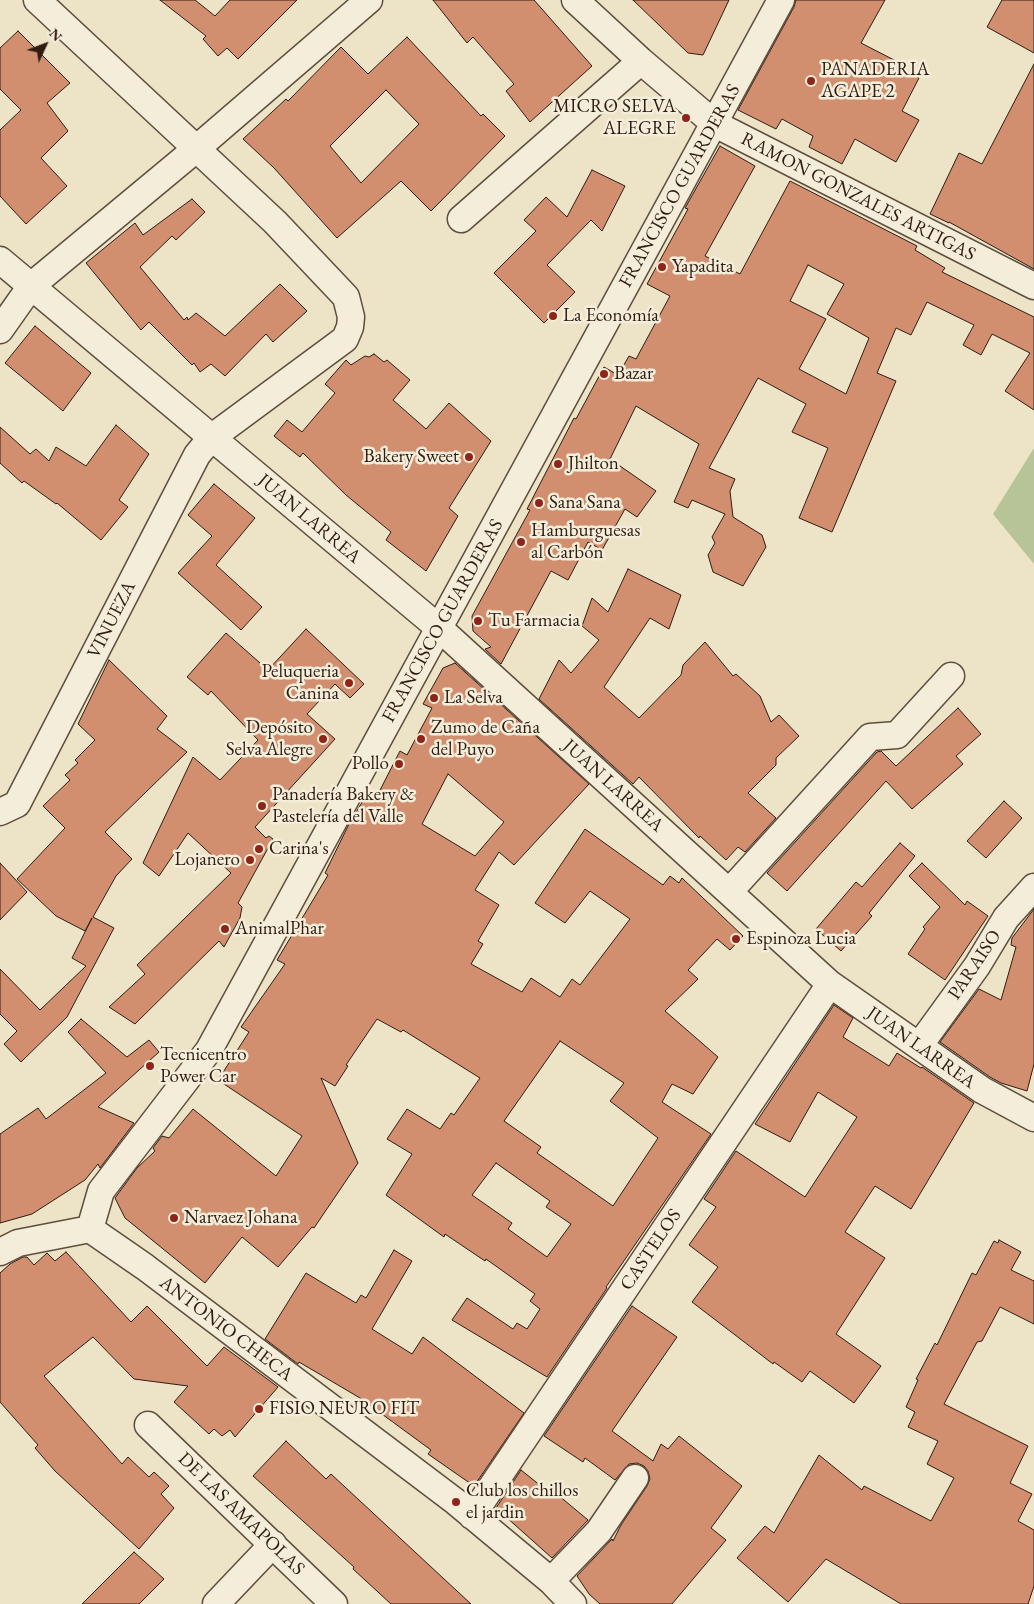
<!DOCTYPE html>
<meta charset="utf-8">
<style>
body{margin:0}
#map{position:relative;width:1034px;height:1604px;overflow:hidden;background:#ede3c6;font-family:"EB Garamond",serif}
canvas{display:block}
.north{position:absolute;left:20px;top:20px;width:50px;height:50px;-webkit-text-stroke:4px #f3edda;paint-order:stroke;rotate:47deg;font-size:14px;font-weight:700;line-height:20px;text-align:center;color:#301c12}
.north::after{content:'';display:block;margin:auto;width:18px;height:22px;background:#301c12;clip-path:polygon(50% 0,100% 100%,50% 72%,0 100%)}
</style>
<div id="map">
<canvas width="1034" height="1604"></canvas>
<div class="north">N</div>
</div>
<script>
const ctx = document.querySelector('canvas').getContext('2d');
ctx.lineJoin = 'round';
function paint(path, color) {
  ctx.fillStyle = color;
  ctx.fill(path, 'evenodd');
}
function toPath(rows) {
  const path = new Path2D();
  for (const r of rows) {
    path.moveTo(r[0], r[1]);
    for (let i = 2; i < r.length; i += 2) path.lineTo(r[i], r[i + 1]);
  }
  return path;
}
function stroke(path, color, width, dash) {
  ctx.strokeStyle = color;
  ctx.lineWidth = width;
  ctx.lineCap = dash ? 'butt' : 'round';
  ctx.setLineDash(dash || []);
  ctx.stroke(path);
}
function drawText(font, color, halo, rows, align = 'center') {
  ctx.font = font + ' "EB Garamond",serif';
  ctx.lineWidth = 5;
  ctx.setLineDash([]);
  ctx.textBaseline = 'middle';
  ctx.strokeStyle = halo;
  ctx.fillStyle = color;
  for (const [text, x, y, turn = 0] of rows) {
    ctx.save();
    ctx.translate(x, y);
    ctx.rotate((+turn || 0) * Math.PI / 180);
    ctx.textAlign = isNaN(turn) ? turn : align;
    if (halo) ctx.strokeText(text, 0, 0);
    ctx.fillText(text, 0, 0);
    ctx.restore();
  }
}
const green = toPath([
 [1034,448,1034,564,993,514]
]);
const building = toPath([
 [160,0,195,0,215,16,230,0,297,0,238,59,227,48,218,56,203,39,206,36,160,0],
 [433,0,534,0,592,66,530,122,506,91,514,84,473,37,467,43,433,0],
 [633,0,729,0,703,55,688,53,633,0],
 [796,0,885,0,861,43,896,61,894,65,919,78,902,111,919,120,896,162,855,139,842,164,809,147,813,136,782,119,776,129,738,110,794,7,796,0],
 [1002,0,1034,0,1034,53,987,27,1002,0],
 [18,31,70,83,47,103,68,131,41,158,67,186,26,224,0,196,0,130,21,110,0,89,0,48,18,31],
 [407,37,481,116,483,114,505,136,431,211,401,181,337,238,274,168,243,139,286,99,288,101,341,47,368,74,407,37],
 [386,90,419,124,361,183,330,146,386,90],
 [1034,64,1034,269,949,222,949,223,930,214,959,153,982,164,1034,64],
 [720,146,755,166,705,256,740,274,790,181,917,246,915,250,945,268,942,272,1034,317,1034,410,1005,391,1030,353,992,334,981,355,963,345,974,325,927,302,911,335,896,328,877,373,896,381,832,532,799,518,828,448,792,432,806,404,758,378,709,468,735,479,730,491,733,517,762,535,766,547,743,586,713,572,708,555,715,543,712,537,725,514,692,500,688,508,674,502,699,444,636,406,610,459,656,491,637,517,625,509,602,550,588,542,568,580,551,571,501,664,485,649,491,647,473,631,472,616,530,510,527,509,574,418,576,419,604,367,618,375,629,356,636,359,670,296,647,284,688,209,685,208,720,146],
 [808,265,844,284,827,314,869,338,846,394,799,369,826,319,790,301,808,265],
 [592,170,625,186,602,231,591,220,547,265,575,292,544,323,494,273,536,231,524,220,546,197,567,217,592,170],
 [192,199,205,212,176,240,172,236,140,267,184,320,187,317,188,320,196,313,225,336,280,284,307,311,273,342,266,334,225,376,211,364,200,372,194,363,192,365,149,322,141,330,86,263,135,223,143,235,192,199],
 [35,326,91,373,63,411,5,363,35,326],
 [374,354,384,362,387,360,410,380,393,400,426,429,449,403,491,441,449,508,458,516,426,571,386,540,391,532,346,495,303,453,300,457,274,436,287,420,302,432,335,393,325,384,346,360,351,365,365,356,369,357,374,354],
 [116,425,149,454,119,500,128,507,101,540,57,503,56,504,24,481,22,483,0,463,0,427,30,454,36,449,49,461,56,447,86,466,116,425],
 [214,484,255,518,216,565,262,607,241,630,178,573,212,536,188,515,214,484],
 [628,569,681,595,669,629,650,618,604,687,639,718,681,675,683,665,705,642,733,676,736,674,760,696,771,722,779,715,799,736,776,758,776,765,748,793,776,818,745,852,738,847,726,860,700,836,699,838,639,777,633,784,539,699,559,660,571,673,599,640,582,626,592,598,608,612,628,569],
 [306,629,364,684,350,698,335,684,307,714,335,739,255,827,266,838,269,836,273,839,238,903,242,907,240,918,224,947,219,941,135,1024,109,1007,145,974,137,965,231,873,188,833,159,876,143,863,193,757,220,780,258,740,211,691,208,695,187,677,226,633,268,670,306,629],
 [109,660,167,716,157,729,187,752,105,832,132,859,116,876,93,917,114,928,67,1017,21,1062,4,1044,17,1031,0,1014,0,969,40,1010,86,966,72,958,92,918,85,931,56,916,17,879,65,828,43,806,70,780,65,775,78,763,75,760,95,740,78,724,109,660],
 [455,663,589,784,514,865,499,852,475,890,499,905,478,941,483,944,471,964,522,992,531,978,560,997,572,979,580,985,630,919,590,891,565,923,535,903,585,829,663,885,670,876,679,883,682,878,743,936,730,950,717,939,688,970,698,979,665,1011,718,1057,693,1094,672,1084,662,1102,711,1134,606,1287,607,1288,547,1377,452,1320,467,1298,513,1329,517,1323,527,1329,540,1309,530,1301,535,1294,486,1259,485,1261,445,1234,444,1237,386,1195,412,1154,387,1139,407,1109,440,1129,451,1113,454,1115,480,1078,403,1030,401,1032,377,1019,346,1065,348,1066,335,1086,321,1078,358,1163,314,1228,312,1227,278,1267,242,1237,205,1283,125,1218,115,1198,137,1168,155,1151,153,1148,162,1136,169,1138,193,1109,276,1176,302,1136,218,1080,249,1032,241,1027,285,964,277,960,328,875,325,873,350,822,369,791,377,796,400,751,407,755,432,708,423,704,443,668,455,663],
 [448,774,504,822,475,856,422,824,448,774],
 [560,1041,624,1083,610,1101,658,1138,613,1206,537,1153,541,1147,504,1121,560,1041],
 [496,1163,550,1201,546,1207,571,1224,547,1257,508,1229,512,1223,472,1195,496,1163],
 [958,708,981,734,956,756,963,764,912,809,886,781,787,891,767,873,877,752,881,751,896,766,958,708],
 [1004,801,1022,818,986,858,967,841,1004,801],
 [900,843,915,856,869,913,872,916,841,951,816,929,856,882,862,887,900,843],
 [0,863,27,892,0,920,0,863],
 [922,863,965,905,967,901,988,916,945,980,908,954,925,929,923,927,940,907,909,876,922,863],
 [1034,909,1034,1064,1027,1091,1001,1083,990,1077,940,1042,979,989,1001,1000,1016,947,1011,945,1012,938,1034,909],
 [834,1005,853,1018,843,1037,889,1066,897,1053,921,1068,922,1067,974,1103,911,1209,875,1186,845,1232,885,1258,836,1334,881,1366,854,1403,810,1371,802,1382,774,1362,773,1364,692,1302,718,1267,689,1245,716,1207,704,1199,736,1151,805,1197,857,1117,818,1092,790,1142,755,1124,834,1005],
 [81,1019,127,1057,149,1040,159,1052,98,1107,134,1123,100,1168,98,1164,85,1180,32,1214,0,1223,0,1134,38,1108,46,1119,106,1073,68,1032,81,1019],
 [999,1240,1021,1252,1011,1270,1034,1281,1034,1324,1000,1307,982,1341,977,1342,944,1404,1028,1446,1010,1483,1032,1494,1018,1521,1034,1530,1034,1586,1028,1604,901,1604,826,1559,788,1602,737,1558,765,1526,774,1533,819,1455,862,1490,864,1486,931,1521,954,1478,927,1464,938,1441,908,1427,915,1412,906,1407,918,1380,916,1379,935,1343,937,1345,972,1273,976,1275,994,1241,998,1243,999,1240],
 [394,1250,412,1261,372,1329,412,1354,423,1337,524,1413,474,1486,428,1454,431,1450,360,1398,299,1362,298,1364,265,1339,306,1273,356,1303,361,1295,366,1298,394,1250],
 [66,1252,131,1322,147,1306,207,1366,224,1347,278,1387,235,1437,230,1430,222,1436,214,1429,209,1434,174,1402,188,1386,134,1379,93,1337,44,1376,122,1464,128,1457,149,1477,154,1472,169,1486,161,1494,174,1508,139,1549,55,1471,35,1448,38,1445,0,1402,0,1273,10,1264,23,1257,27,1257,34,1265,47,1253,55,1261,66,1252],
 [632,1306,677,1337,612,1431,653,1461,661,1444,668,1449,679,1436,742,1486,711,1528,726,1540,672,1604,600,1604,589,1594,577,1576,612,1539,613,1541,621,1525,647,1486,650,1479,648,1471,644,1466,637,1463,629,1464,615,1480,585,1458,583,1462,544,1436,632,1306],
 [286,1441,326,1479,331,1474,471,1604,391,1604,353,1569,354,1567,253,1476,286,1441],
 [521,1470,556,1498,558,1495,588,1520,552,1558,496,1508,521,1470],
 [134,1552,164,1579,139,1604,82,1604,134,1552]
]);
const minor = toPath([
 [575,0,641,61,715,124,1034,286],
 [461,219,641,61],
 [0,260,439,628,830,984,982,1090,1034,1118],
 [0,330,31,286,196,149,369,0],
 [0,812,17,804,197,455,211,438,345,339,350,327,351,317,346,297,275,222,37,0],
 [729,892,870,737,897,735,951,676],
 [919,1046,977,966,1006,918,1034,887],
 [90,1229,101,1191,209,1050,781,0],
 [0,1252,18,1243,90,1229,145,1267,456,1502,551,1581,573,1604],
 [148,1425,334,1604],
 [472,1516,830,984],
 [551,1581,599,1531,635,1478],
 [216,1604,273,1544]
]);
const markers = [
 [811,81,5,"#8f2418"],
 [686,118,5,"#8f2418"],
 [662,267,5,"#8f2418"],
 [553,316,5,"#8f2418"],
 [604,374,5,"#8f2418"],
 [469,457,5,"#8f2418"],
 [558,464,5,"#8f2418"],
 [539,503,5,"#8f2418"],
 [521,542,5,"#8f2418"],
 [478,621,5,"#8f2418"],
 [349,683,5,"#8f2418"],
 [434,698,5,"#8f2418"],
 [323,739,5,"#8f2418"],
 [421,739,5,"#8f2418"],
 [399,764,5,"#8f2418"],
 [262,806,5,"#8f2418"],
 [259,849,5,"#8f2418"],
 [250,860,5,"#8f2418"],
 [225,929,5,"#8f2418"],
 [736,939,5,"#8f2418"],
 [150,1066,5,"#8f2418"],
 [174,1218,5,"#8f2418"],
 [259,1409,5,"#8f2418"],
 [456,1502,5,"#8f2418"]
];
const poiNames = [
 ["PANADERIA",821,70],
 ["AGAPE 2",821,92],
 ["MICRO SELVA",676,107,"right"],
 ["ALEGRE",676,129,"right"],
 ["Yapadita",672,267],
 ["La Economía",563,316],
 ["Bazar",614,374],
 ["Bakery Sweet",459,457,"right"],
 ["Jhilton",568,464],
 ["Sana Sana",549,503],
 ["Hamburguesas",531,531],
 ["al Carbón",531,553],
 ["Tu Farmacia",488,621],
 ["Peluqueria",339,672,"right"],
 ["Canina",339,694,"right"],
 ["La Selva",444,698],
 ["Depósito",313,728,"right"],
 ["Selva Alegre",313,750,"right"],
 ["Zumo de Caña",431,728],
 ["del Puyo",431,750],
 ["Pollo",389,764,"right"],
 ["Panadería Bakery &",272,795],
 ["Pastelería del Valle",272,817],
 ["Carina's",269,849],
 ["Lojanero",240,860,"right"],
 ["AnimalPhar",235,929],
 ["Espinoza Lucia",746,939],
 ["Tecnicentro",160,1055],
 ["Power Car",160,1077],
 ["Narvaez Johana",184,1218],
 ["FISIO NEURO FIT",269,1409],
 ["Club los chillos",466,1491],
 ["el jardin",466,1513]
];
const streetNames = [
 ["FRANCISCO GUARDERAS",680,186,-61],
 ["RAMON GONZALES ARTIGAS",858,197,27],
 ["JUAN LARREA",309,519,40],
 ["VINUEZA",112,620,-63],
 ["FRANCISCO GUARDERAS",443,621,-61],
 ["JUAN LARREA",613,786,42],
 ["PARAISO",975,965,-56],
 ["JUAN LARREA",921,1048,35],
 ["CASTELOS",651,1250,-56],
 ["ANTONIO CHECA",226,1329,37],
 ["DE LAS AMAPOLAS",241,1514,44]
];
paint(green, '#b6c497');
paint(building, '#d28f70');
stroke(building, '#301c12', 1);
stroke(minor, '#5f4e3f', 29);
stroke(minor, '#f3edda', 26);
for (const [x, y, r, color] of markers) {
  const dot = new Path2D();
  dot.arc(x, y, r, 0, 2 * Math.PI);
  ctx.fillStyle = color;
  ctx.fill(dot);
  stroke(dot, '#f3edda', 2);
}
drawText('19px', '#301c12', '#f3edda', poiNames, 'left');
drawText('19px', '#301c12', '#f3edda', streetNames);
</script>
